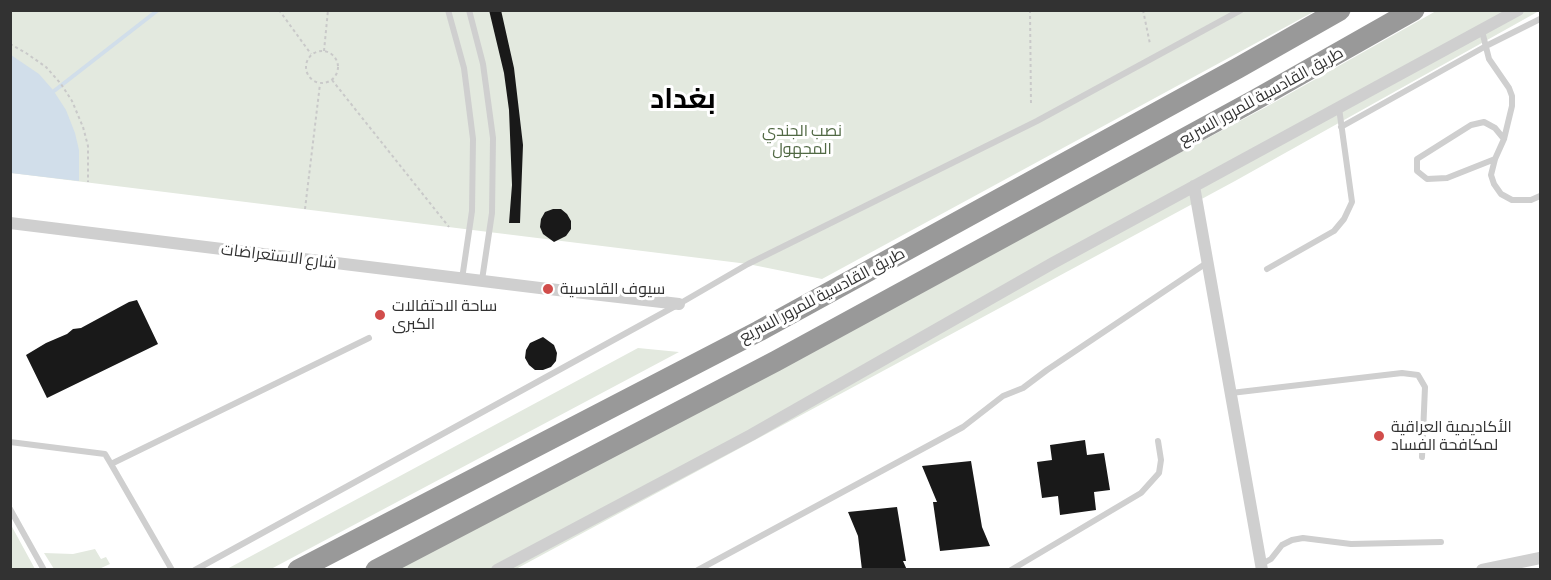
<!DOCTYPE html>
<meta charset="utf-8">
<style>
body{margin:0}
#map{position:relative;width:1551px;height:580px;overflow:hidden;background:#fff;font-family:Commissioner,sans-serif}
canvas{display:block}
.frame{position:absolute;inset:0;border:12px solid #323232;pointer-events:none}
</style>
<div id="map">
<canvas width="1551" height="580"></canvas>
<div class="frame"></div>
</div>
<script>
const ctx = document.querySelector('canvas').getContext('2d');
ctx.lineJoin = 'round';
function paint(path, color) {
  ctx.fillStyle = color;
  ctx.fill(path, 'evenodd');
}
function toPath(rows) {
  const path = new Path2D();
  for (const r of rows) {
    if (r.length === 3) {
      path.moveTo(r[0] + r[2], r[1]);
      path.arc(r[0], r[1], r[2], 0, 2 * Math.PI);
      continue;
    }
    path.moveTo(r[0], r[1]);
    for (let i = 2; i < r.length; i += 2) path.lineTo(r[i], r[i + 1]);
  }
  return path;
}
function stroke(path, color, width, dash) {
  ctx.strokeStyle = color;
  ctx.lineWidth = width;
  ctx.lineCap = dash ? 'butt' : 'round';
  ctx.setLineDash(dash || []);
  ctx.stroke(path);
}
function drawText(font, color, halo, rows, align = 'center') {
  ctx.font = font + ' Commissioner,Cairo,sans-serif';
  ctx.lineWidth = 6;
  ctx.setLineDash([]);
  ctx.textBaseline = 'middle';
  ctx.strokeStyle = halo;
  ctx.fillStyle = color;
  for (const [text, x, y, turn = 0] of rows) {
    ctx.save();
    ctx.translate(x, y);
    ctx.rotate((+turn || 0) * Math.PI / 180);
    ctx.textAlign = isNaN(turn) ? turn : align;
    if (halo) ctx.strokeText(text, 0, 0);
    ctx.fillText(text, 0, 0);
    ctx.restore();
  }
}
const green = toPath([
 [11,11,1315,11,822,279,748,264,11,173],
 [1436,11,1539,11,1235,181,516,569,397,570,1266,107],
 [638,348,679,352,271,569,227,569],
 [10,525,11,525,35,569,11,569],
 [95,549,101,559,106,557,110,564,99,569,54,569,44,553,73,554]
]);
const water = toPath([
 [11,55,39,74,53,90,66,110,75,133,79,150,79,181,11,173]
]);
const stream = toPath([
 [54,91,158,10]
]);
const building = toPath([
 [489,10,501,10,514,68,523,145,520,223,509,223,512,185,509,110,504,73],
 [553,209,561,209,567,214,571,221,571,229,566,236,554,242,543,234,540,227,541,219,545,212],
 [137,300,158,344,47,398,26,355,46,343,67,334,73,329,81,328,129,302],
 [543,337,554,345,557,353,556,361,551,367,543,370,535,370,529,365,525,358,526,350,530,343],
 [1085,440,1087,455,1104,453,1110,490,1094,492,1096,510,1060,515,1058,496,1042,498,1037,462,1052,460,1050,445],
 [971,461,982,527,990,546,940,551,933,502,937,502,922,466],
 [897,507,906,561,903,561,907,570,862,570,858,536,848,512]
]);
const path = toPath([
 [279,10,311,54],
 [1030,10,1031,105],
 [1143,10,1150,44],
 [10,44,26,53,46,67,61,84,72,101,83,127,88,146,88,182],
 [322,67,16],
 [324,51,328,10],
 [332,80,449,227],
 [305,209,320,84]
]);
const service = toPath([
 [448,10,464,68,473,139,472,211,462,279],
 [469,10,483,64,493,138,492,213,482,280],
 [1482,31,1489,59,1509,88,1512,96,1512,106,1504,139,1495,159,1491,175,1494,184,1501,194,1512,200,1531,200,1540,196],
 [1341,127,1486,46,1540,19],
 [1495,159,1447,178,1427,179,1417,171,1417,159,1471,125,1484,122,1495,128,1504,139],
 [1267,269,1334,231,1344,219,1352,202,1339,108],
 [1231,393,1402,373,1418,375,1425,387,1422,457],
 [10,442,105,454,111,464],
 [10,509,44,570],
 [1262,564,1271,559,1282,545,1292,540,1303,538,1351,544,1441,542],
 [172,570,111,464,369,338],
 [195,570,679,304,748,264,1037,121,1241,10],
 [698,570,963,427,1003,396,1023,388,1047,370,1208,262],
 [1011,570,1141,493,1159,473,1161,460,1158,441]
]);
const minor = toPath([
 [1194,186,1262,570],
 [10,223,548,289],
 [549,289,679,304],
 [497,570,751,435,1053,263,1518,10],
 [1482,570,1540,558]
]);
const motorway = toPath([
 [298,570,759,331,1238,68,1340,10],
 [376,570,776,361,1255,100,1414,10]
]);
const markers = [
 [548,289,6,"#d14d4b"],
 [380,315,6,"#d14d4b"],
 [1379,436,6,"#d14d4b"]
];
const streetNames = [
 ["طريق القادسية للمرور السريع",1261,96,-29],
 ["شارع الاستعراضات",279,256,7],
 ["طريق القادسية للمرور السريع",822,295,-28]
];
const parkNames = [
 ["نصب الجندي",802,131],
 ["المجهول",802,149]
];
const poiNames = [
 ["سيوف القادسية",560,289],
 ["ساحة الاحتفالات",392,306],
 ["الكبرى",392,324],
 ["الأكاديمية العراقية",1391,427],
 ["لمكافحة الفساد",1391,445]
];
const townNames = [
 ["بغداد",683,99]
];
paint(green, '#e3e9df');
paint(water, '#d1deea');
stroke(stream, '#d1deea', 4);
paint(building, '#191919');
stroke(path, '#c9c9c9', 2, [3, 3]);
stroke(service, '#cfcfcf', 6);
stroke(minor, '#cfcfcf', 12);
stroke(motorway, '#999', 21);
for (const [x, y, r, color] of markers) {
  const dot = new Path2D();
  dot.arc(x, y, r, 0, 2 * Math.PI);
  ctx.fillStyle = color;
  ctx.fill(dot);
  stroke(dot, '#fff', 2);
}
drawText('16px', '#323232', '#fff', streetNames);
drawText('16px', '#516944', '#fff', parkNames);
drawText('16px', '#323232', '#fff', poiNames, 'left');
drawText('bold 28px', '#000', '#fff', townNames);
</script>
